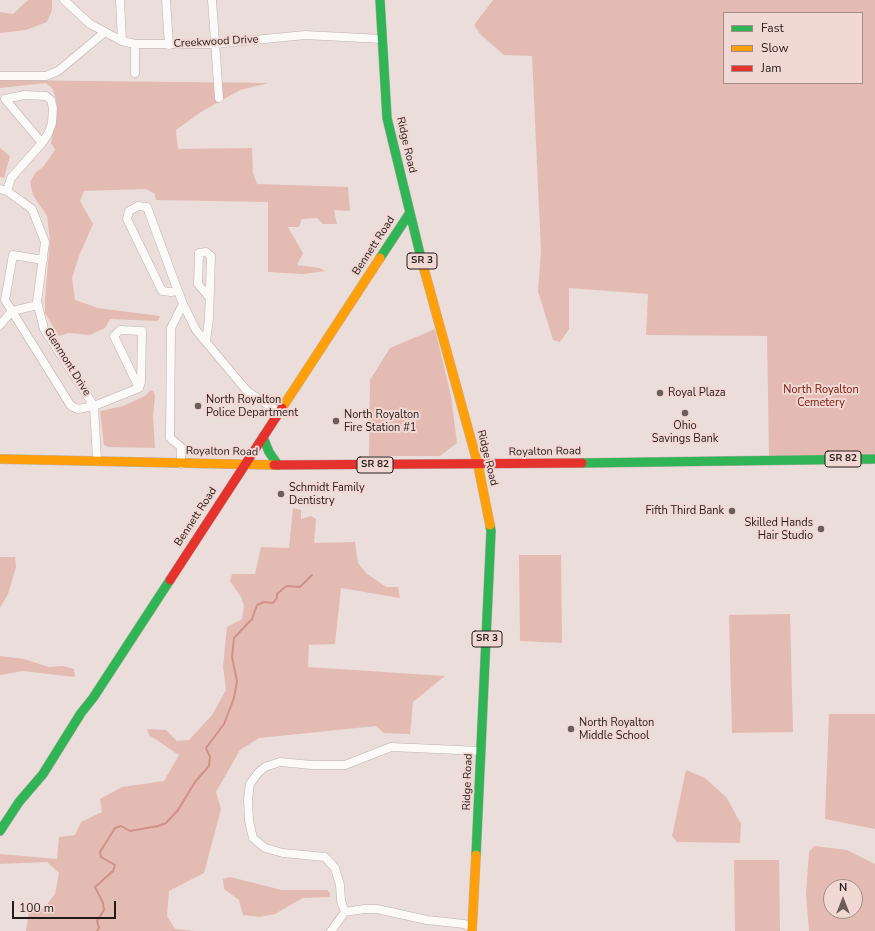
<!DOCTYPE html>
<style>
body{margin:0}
#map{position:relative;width:875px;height:931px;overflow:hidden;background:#ebddda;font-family:"Nunito Sans",sans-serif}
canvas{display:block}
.legend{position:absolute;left:723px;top:12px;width:140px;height:72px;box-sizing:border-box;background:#f2d8d3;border:1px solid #a08c89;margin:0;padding:5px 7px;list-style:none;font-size:12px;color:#241a19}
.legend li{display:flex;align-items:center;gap:8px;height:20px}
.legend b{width:20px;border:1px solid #a08c89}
.north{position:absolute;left:823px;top:879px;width:40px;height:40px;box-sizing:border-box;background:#f2d8d3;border:1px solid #a08c89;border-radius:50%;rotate:0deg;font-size:11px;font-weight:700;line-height:16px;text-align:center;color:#241a19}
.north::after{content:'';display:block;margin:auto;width:14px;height:18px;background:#6a5e5d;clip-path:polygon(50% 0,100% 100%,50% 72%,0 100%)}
.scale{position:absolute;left:12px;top:901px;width:104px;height:18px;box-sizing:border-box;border:2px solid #241a19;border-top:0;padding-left:5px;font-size:12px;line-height:14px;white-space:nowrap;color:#241a19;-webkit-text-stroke:3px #f2d8d3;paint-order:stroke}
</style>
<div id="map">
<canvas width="875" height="931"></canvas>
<ul class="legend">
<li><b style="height:5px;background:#30b455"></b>Fast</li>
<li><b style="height:5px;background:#ff9f0a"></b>Slow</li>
<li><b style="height:5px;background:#e5322d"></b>Jam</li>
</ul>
<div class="north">N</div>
<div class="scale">100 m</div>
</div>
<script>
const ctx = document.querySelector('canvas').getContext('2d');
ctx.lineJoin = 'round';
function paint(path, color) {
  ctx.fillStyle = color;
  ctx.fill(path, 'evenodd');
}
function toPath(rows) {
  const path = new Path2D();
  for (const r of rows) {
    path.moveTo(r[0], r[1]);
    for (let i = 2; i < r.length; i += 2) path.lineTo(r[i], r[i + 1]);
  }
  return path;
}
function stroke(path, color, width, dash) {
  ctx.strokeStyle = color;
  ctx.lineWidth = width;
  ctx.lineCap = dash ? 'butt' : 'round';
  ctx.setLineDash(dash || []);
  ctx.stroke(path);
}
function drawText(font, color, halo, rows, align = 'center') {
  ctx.font = font + ' "Nunito Sans",sans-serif';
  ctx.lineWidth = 4;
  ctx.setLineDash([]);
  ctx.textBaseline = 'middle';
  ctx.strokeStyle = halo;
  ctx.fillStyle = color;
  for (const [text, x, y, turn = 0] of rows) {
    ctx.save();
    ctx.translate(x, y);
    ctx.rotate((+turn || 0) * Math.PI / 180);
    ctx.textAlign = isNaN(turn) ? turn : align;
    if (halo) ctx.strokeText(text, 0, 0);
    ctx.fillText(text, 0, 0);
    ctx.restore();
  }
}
const green = toPath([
 [28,0,52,0,52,10,47,22,26,30,0,33,0,12,13,14],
 [493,0,875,0,875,456,769,458,767,336,646,335,648,294,569,288,569,329,560,342,553,340,538,291,541,251,532,56,504,55,481,35,474,25],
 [724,13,862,13,862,83,724,83],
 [0,80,269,83,240,90,201,112,176,130,178,149,252,148,253,173,257,184,348,187,350,211,334,210,337,224,323,224,317,218,302,219,299,227,288,227,303,253,297,265,320,268,325,271,303,274,268,272,268,202,156,200,155,194,146,189,84,191,80,201,93,224,79,256,72,278,75,300,98,308,160,316,158,321,110,319,105,328,90,335,68,333,59,336,45,313,45,299,50,240,47,216,33,195,30,182,36,172,43,167,55,150,51,143,56,119,56,99,53,89,46,83,0,88],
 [0,148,10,156,4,178,0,177],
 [435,329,451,396,457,443,440,456,369,456,370,380,390,348],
 [151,390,154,392,155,396,153,416,155,448,109,447,104,445,100,411,123,406,145,396],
 [293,508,301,510,301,519,311,516,316,519,314,543,355,542,358,563,366,573,386,587,398,587,400,598,341,588,335,644,309,645,308,667,445,676,413,702,410,734,384,733,376,726,259,738,240,750,216,792,221,809,204,873,169,891,167,916,175,929,195,931,26,931,29,910,44,908,55,894,59,873,47,862,0,864,0,854,57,859,59,837,75,835,81,822,102,812,100,799,122,787,164,781,179,755,149,735,147,729,166,730,177,741,189,740,212,715,226,690,223,667,227,627,242,619,244,606,241,597,230,581,232,574,255,574,261,547,289,548],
 [519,555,561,555,562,643,520,641],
 [0,557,15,557,16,567,8,594,0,608],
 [790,614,793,732,732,733,729,615],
 [0,656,24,659,49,667,63,666,74,669,75,677,23,671,0,675],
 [829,714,875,714,875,829,825,819],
 [686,770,705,778,727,798,741,824,740,843,677,842,672,836],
 [814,846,847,850,875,864,875,931,809,931,806,894,809,852],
 [831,887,855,887,855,911,831,911],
 [734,860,779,860,780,931,735,931],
 [230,877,282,890,327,890,330,893,330,897,303,898,275,914,260,917,243,915,239,900,224,889,223,879]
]);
const stream = toPath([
 [97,931,99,928,97,921,104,910,103,903,95,887,113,871,115,865,101,857,100,852,115,828,121,826,130,831,158,826,166,823,178,810,195,782,209,766,210,757,206,748,224,724,234,698,237,681,232,657,234,638,252,619,257,605,264,602,273,603,277,598,277,594,284,588,287,586,300,587,312,575]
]);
const street = toPath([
 [64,0,90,24,122,41,135,44,214,44,305,35,382,39],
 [120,0,122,41],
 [166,0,169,45],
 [212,0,219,98],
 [135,44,135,73],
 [0,76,46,76,58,71,105,32],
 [0,189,7,191,32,209,45,242,37,302,44,329,94,406,97,460],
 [7,191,11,178,42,143,48,134,52,123,53,108,51,100,46,96,24,95,5,99,42,143],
 [43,260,13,255,5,300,71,406,78,409,94,406,139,388,141,382,142,331,120,330,114,336,139,388],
 [178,291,171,292,162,291,127,219,129,211,138,206,147,207,178,291,183,304,196,330,247,391,280,413],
 [0,325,12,311,38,305],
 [206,341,209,319,211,256,206,252,199,253,198,284,209,297],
 [181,464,181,447,170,438,171,328,183,304],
 [345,912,341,901,340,885,335,868,325,857,283,853,265,848,253,838,249,821,248,799,250,784,258,773,265,767,280,762,312,765,345,765,391,747,481,751],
 [331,931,345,912,364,909,377,909,427,920,464,924,472,927]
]);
const fast = toPath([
 [380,0,387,118,421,258],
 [380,258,409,214],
 [263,437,269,452,278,465],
 [582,463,875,459],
 [0,831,19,802,43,774,81,713,93,698,170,580],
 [476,855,491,531,490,525]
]);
const slow = toPath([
 [421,258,478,465,490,525],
 [282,408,380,258],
 [0,459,274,465],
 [472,931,476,855]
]);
const jam = toPath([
 [274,465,582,463],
 [170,580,282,408]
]);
const markers = [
 [660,393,4,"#6a5e5d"],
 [198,406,4,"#6a5e5d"],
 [685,413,4,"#6a5e5d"],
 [336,421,4,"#6a5e5d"],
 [281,494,4,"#6a5e5d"],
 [732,511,4,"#6a5e5d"],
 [821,529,4,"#6a5e5d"],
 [571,729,4,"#6a5e5d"]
];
const shields = [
 [422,261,30],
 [843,459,36],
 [375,465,36],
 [487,639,30]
];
const shieldNames = [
 ["SR 3",422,261],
 ["SR 82",843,459],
 ["SR 82",375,465],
 ["SR 3",487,639]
];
const streetNames = [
 ["Creekwood Drive",216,42,-3],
 ["Ridge Road",406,145,77],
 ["Bennett Road",374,246,-57],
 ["Glenmont Drive",67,362,58],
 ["Royalton Road",222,452,1],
 ["Royalton Road",545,452,-1],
 ["Ridge Road",487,458,76],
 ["Bennett Road",196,517,-57],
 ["Ridge Road",468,782,-88]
];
const parkNames = [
 ["North Royalton",821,390],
 ["Cemetery",821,403]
];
const poiNames = [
 ["Royal Plaza",668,393],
 ["North Royalton",206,400],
 ["Police Department",206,413],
 ["North Royalton",344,415],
 ["Fire Station #1",344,428],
 ["Ohio",685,426,"center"],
 ["Savings Bank",685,439,"center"],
 ["Schmidt Family",289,488],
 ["Dentistry",289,501],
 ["Fifth Third Bank",724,511,"right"],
 ["Skilled Hands",813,523,"right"],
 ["Hair Studio",813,536,"right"],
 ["North Royalton",579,723],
 ["Middle School",579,736]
];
paint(green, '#e4bbb3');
stroke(stream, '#ce9287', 2);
stroke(street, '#bcb1af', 9);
stroke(fast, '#bcb1af', 10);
stroke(slow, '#bcb1af', 10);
stroke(jam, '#bcb1af', 10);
stroke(street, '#fcfaf9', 8);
stroke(fast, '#30b455', 9);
stroke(slow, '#ff9f0a', 9);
stroke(jam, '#e5322d', 9);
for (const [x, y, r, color] of markers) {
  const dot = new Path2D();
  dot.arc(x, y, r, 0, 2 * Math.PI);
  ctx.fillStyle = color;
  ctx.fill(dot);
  stroke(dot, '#f2d8d3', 1.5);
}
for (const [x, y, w] of shields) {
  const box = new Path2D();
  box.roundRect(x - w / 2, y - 8, w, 16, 3);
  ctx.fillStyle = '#f2d8d3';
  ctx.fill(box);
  stroke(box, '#241a19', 1);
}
drawText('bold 10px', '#241a19', null, shieldNames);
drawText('11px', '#241a19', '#f2d8d3', streetNames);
drawText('11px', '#751409', '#f2d8d3', parkNames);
drawText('11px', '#241a19', '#f2d8d3', poiNames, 'left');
</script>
